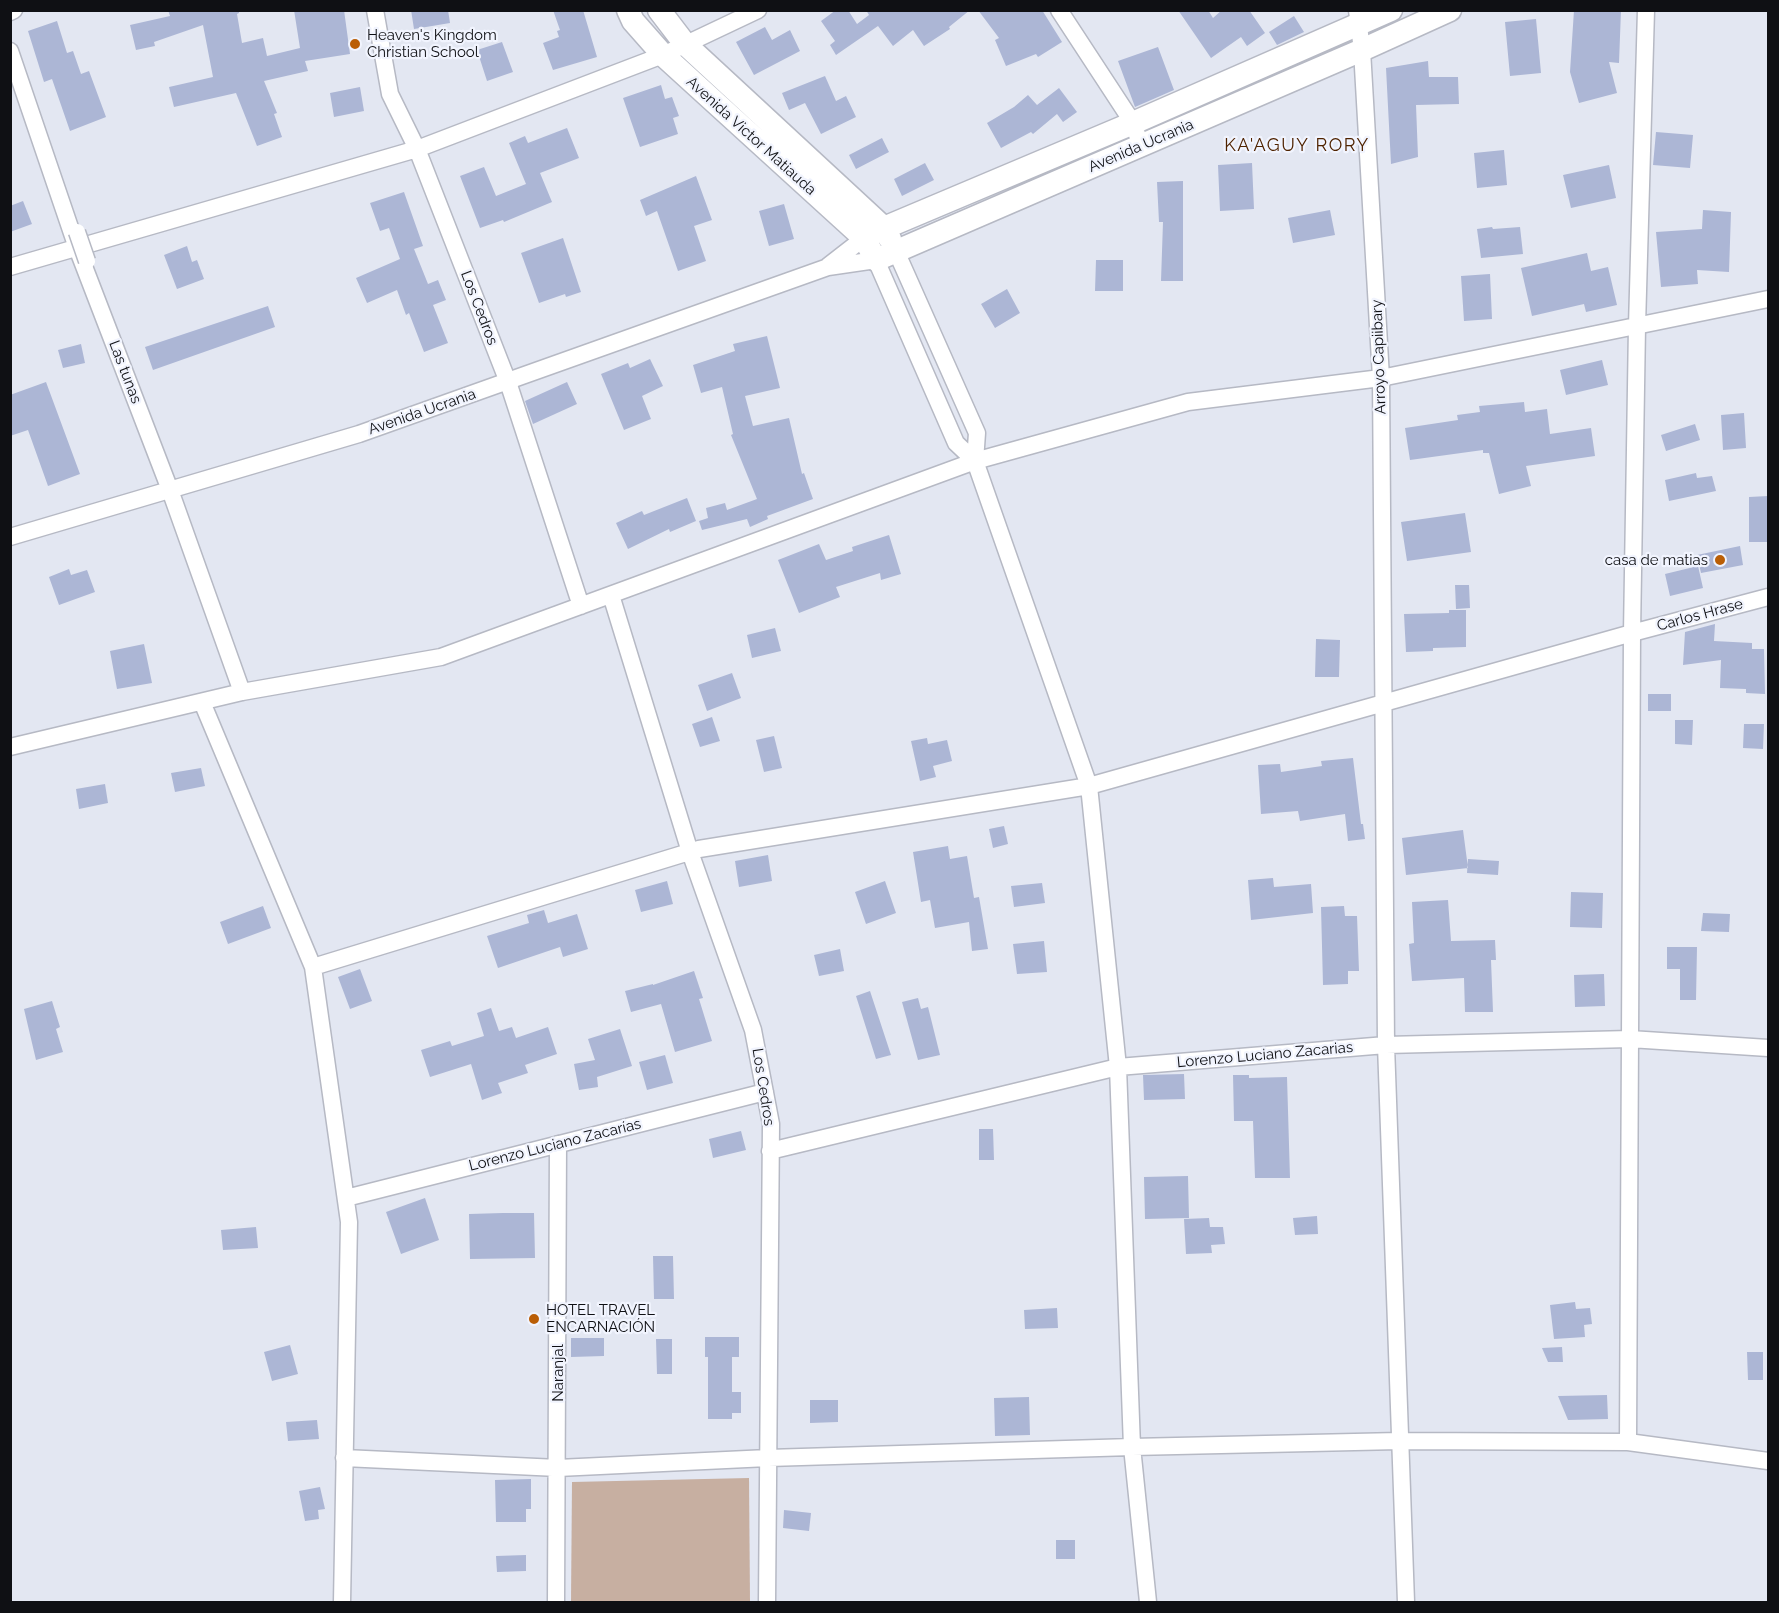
<!DOCTYPE html>
<meta charset="utf-8">
<style>
body{margin:0}
#map{position:relative;width:1779px;height:1613px;overflow:hidden;background:#e3e7f2;font-family:Raleway,sans-serif}
canvas{display:block}
.frame{position:absolute;inset:0;border:12px solid #0f1014;pointer-events:none}
</style>
<div id="map">
<canvas width="1779" height="1613"></canvas>
<div class="frame"></div>
</div>
<script>
const ctx = document.querySelector('canvas').getContext('2d');
ctx.lineJoin = 'round';
function paint(path, color) {
  ctx.fillStyle = color;
  ctx.fill(path, 'evenodd');
}
function toPath(rows) {
  const path = new Path2D();
  for (const r of rows) {
    path.moveTo(r[0], r[1]);
    for (let i = 2; i < r.length; i += 2) path.lineTo(r[i], r[i + 1]);
  }
  return path;
}
function stroke(path, color, width, dash) {
  ctx.strokeStyle = color;
  ctx.lineWidth = width;
  ctx.lineCap = dash ? 'butt' : 'round';
  ctx.setLineDash(dash || []);
  ctx.stroke(path);
}
function drawText(font, color, halo, rows, align = 'center') {
  ctx.font = font + ' Raleway,sans-serif';
  ctx.lineWidth = 4.5;
  ctx.setLineDash([]);
  ctx.textBaseline = 'middle';
  ctx.strokeStyle = halo;
  ctx.fillStyle = color;
  for (const [text, x, y, turn = 0] of rows) {
    ctx.save();
    ctx.translate(x, y);
    ctx.rotate((+turn || 0) * Math.PI / 180);
    ctx.textAlign = isNaN(turn) ? turn : align;
    if (halo) ctx.strokeText(text, 0, 0);
    ctx.fillText(text, 0, 0);
    ctx.restore();
  }
}
const green = toPath([
 [749,1478,750,1602,571,1602,572,1482]
]);
const building = toPath([
 [168,10,239,10,239,13,237,14,242,43,263,38,267,56,300,48,294,10,344,10,350,54,305,61,308,71,264,81,277,113,274,114,282,137,257,146,236,93,174,107,169,87,213,77,203,25,154,42,155,46,136,50,130,25,170,16],
 [411,10,448,10,450,23,414,29],
 [553,10,583,10,597,57,553,70,543,43,559,37,557,31,560,30],
 [836,10,848,10,857,24,869,15,866,10,970,10,949,27,950,29,924,46,913,30,893,46,878,26,836,55,830,45,835,41,821,21],
 [978,10,1042,10,1062,42,1038,57,1036,54,1006,66,995,40,999,38],
 [1178,10,1208,10,1213,18,1222,10,1249,10,1265,33,1247,46,1241,37,1211,58],
 [1574,10,1621,10,1619,63,1609,62,1617,93,1579,103,1570,72],
 [1294,16,1304,32,1277,45,1269,32],
 [1536,19,1541,73,1510,76,1505,22],
 [57,21,67,53,73,51,81,74,89,71,106,117,70,131,52,79,44,82,28,31],
 [765,27,772,40,790,30,800,51,754,75,736,42],
 [502,42,513,72,487,81,477,50],
 [1158,47,1174,90,1135,107,1118,61],
 [1428,61,1429,77,1458,77,1459,104,1416,105,1418,157,1391,164,1386,68],
 [825,76,836,101,846,96,856,117,821,134,805,103,789,110,782,93],
 [661,85,665,99,672,97,679,116,673,118,678,134,640,147,623,98],
 [360,87,364,111,334,117,330,93],
 [1059,88,1077,112,1063,122,1057,114,1033,134,1031,132,1001,148,987,123,1014,107,1028,95,1037,105],
 [567,128,579,158,540,173,552,202,504,222,503,220,480,228,460,176,484,167,496,196,526,184,509,143,525,136,528,143],
 [1656,132,1693,135,1690,168,1653,165],
 [882,138,889,152,856,169,849,155],
 [1504,150,1507,185,1477,188,1474,153],
 [925,163,934,180,902,196,894,179],
 [1252,163,1254,209,1220,211,1218,165],
 [1609,165,1616,198,1571,208,1563,175],
 [696,176,712,220,694,226,706,261,678,271,657,211,646,216,640,200],
 [1183,181,1183,281,1161,281,1163,222,1159,222,1157,182],
 [404,192,423,246,414,249,428,284,438,280,446,300,433,305,448,343,424,352,409,313,406,315,397,290,367,303,356,278,400,259,389,228,380,231,370,203],
 [23,201,32,224,10,232,10,206],
 [784,204,794,239,769,246,759,211],
 [1330,210,1335,235,1293,243,1288,218],
 [1703,210,1731,212,1729,272,1697,270,1698,284,1661,287,1656,232,1702,229],
 [1492,227,1493,229,1520,227,1523,254,1481,258,1477,229],
 [563,238,581,292,566,297,565,294,539,303,521,253],
 [187,246,192,262,197,260,204,279,177,289,164,255],
 [1587,253,1591,271,1608,267,1617,305,1586,312,1584,304,1532,316,1521,268],
 [1096,260,1123,260,1123,291,1095,291],
 [1490,274,1492,319,1464,321,1461,276],
 [1007,289,1020,313,995,328,981,304],
 [268,306,275,327,153,370,145,347],
 [767,336,780,388,745,396,753,426,789,418,802,474,804,473,813,499,767,516,768,519,750,527,747,519,702,530,699,521,708,518,706,508,725,503,727,510,757,499,731,435,733,434,722,387,701,393,693,365,735,351,733,344],
 [81,344,85,363,63,368,58,350],
 [650,359,663,386,642,396,651,419,624,430,601,374,628,363,630,368],
 [1602,360,1608,385,1566,395,1560,370],
 [46,382,80,474,48,486,28,430,10,436,10,395],
 [567,382,577,404,533,424,525,401],
 [1524,402,1525,412,1547,409,1550,434,1591,428,1595,456,1526,466,1531,486,1499,494,1489,453,1483,453,1483,450,1410,460,1405,428,1458,420,1457,415,1480,412,1479,406],
 [1744,413,1746,448,1723,450,1721,415],
 [1695,424,1700,440,1666,451,1661,435],
 [1696,473,1697,478,1712,476,1716,491,1669,501,1665,480],
 [1768,496,1768,542,1749,542,1749,497],
 [687,498,696,521,670,532,669,529,628,549,616,523,642,511,644,515],
 [1465,513,1471,552,1407,561,1401,522],
 [889,535,901,574,881,580,880,573,836,587,840,597,799,613,778,560,819,544,826,560,853,551,852,547],
 [1740,546,1743,565,1701,573,1697,555],
 [1698,566,1703,588,1670,596,1665,574],
 [69,569,71,575,87,570,95,592,59,605,49,577],
 [1455,585,1469,585,1470,608,1456,609],
 [1449,610,1466,610,1466,647,1433,648,1433,651,1406,652,1404,614,1449,613],
 [1715,624,1714,641,1752,643,1752,649,1764,649,1765,694,1746,693,1746,689,1720,688,1721,660,1683,665,1685,632],
 [775,628,781,651,752,658,747,635],
 [1316,639,1340,640,1339,677,1315,677],
 [144,644,152,683,117,689,110,651],
 [732,673,741,698,707,711,698,685],
 [1648,694,1671,694,1671,711,1648,711],
 [712,717,720,741,700,747,692,724],
 [1675,720,1693,720,1692,745,1675,744],
 [1744,724,1764,724,1763,749,1743,748],
 [774,736,782,768,764,772,756,740],
 [927,738,928,744,947,740,952,761,933,766,936,777,920,781,911,741],
 [1353,758,1361,824,1363,824,1365,839,1348,841,1345,814,1300,821,1298,811,1261,814,1258,765,1280,764,1281,772,1322,766,1321,761],
 [201,768,205,786,175,792,171,773],
 [105,784,108,803,79,809,76,789],
 [1004,826,1008,844,993,848,989,829],
 [1463,830,1468,868,1406,875,1402,838],
 [948,846,950,859,967,856,974,898,979,897,988,949,972,951,969,922,935,928,930,900,921,902,913,852],
 [768,855,772,881,739,887,735,861],
 [1468,859,1499,861,1498,875,1467,873],
 [1273,878,1274,887,1311,884,1313,913,1251,920,1248,880],
 [667,881,673,904,641,912,635,890],
 [885,881,896,913,866,924,855,892],
 [1042,883,1045,903,1014,907,1011,886],
 [1571,892,1603,893,1602,928,1570,927],
 [1448,900,1451,941,1495,940,1496,960,1491,960,1493,1012,1465,1012,1464,978,1412,981,1409,944,1414,943,1412,902],
 [263,906,271,928,228,944,220,922],
 [1344,906,1345,916,1357,916,1359,971,1348,971,1348,984,1323,985,1321,907],
 [544,910,548,923,577,914,588,949,563,957,560,947,498,968,487,936,529,923,527,915],
 [1703,913,1730,914,1729,932,1701,931],
 [1044,941,1047,972,1017,974,1013,944],
 [1667,947,1697,947,1696,1000,1680,1000,1680,969,1667,969],
 [840,949,844,971,819,976,814,955],
 [360,969,372,1001,350,1009,338,977],
 [694,971,703,998,699,999,712,1041,675,1052,661,1004,631,1012,625,991,653,984,653,985],
 [1604,974,1605,1006,1575,1007,1574,975],
 [870,991,891,1055,876,1059,856,996],
 [918,998,921,1009,928,1007,940,1055,918,1060,902,1002],
 [52,1001,60,1027,56,1029,63,1052,36,1060,24,1009],
 [491,1008,499,1031,512,1027,516,1038,548,1027,557,1054,525,1065,528,1073,498,1083,502,1093,482,1100,471,1064,430,1077,421,1050,450,1041,452,1046,484,1036,477,1013],
 [620,1029,632,1066,597,1077,598,1087,579,1090,574,1064,595,1060,588,1039],
 [665,1055,673,1083,647,1090,639,1062],
 [1184,1074,1185,1099,1144,1100,1143,1075],
 [1233,1075,1249,1075,1249,1078,1287,1077,1290,1178,1255,1178,1253,1121,1234,1121],
 [979,1129,993,1129,994,1160,979,1160],
 [741,1131,746,1150,713,1158,709,1139],
 [1188,1176,1189,1218,1145,1219,1144,1177],
 [425,1198,439,1240,401,1254,386,1212],
 [503,1213,534,1213,535,1258,470,1259,469,1214],
 [1317,1216,1318,1234,1295,1235,1293,1218],
 [1209,1218,1210,1227,1223,1227,1225,1244,1211,1245,1212,1253,1186,1254,1184,1219],
 [256,1227,258,1248,223,1250,221,1230],
 [653,1256,673,1256,674,1299,654,1299],
 [1575,1302,1576,1309,1590,1308,1592,1324,1584,1325,1585,1337,1554,1339,1550,1305],
 [1057,1308,1058,1328,1025,1329,1024,1310],
 [705,1337,739,1337,739,1357,732,1357,732,1392,741,1392,741,1413,732,1413,732,1419,708,1419,708,1357,705,1357],
 [571,1338,604,1338,604,1356,571,1357],
 [656,1339,672,1339,672,1374,657,1374],
 [290,1345,298,1374,272,1381,264,1352],
 [1562,1347,1563,1362,1548,1362,1542,1348],
 [1747,1352,1763,1352,1763,1380,1748,1380],
 [1607,1395,1608,1419,1568,1420,1558,1396],
 [1029,1397,1030,1435,995,1436,994,1398],
 [810,1400,838,1400,838,1422,810,1423],
 [317,1420,319,1439,288,1441,286,1422],
 [531,1479,531,1509,526,1509,526,1522,496,1522,495,1480],
 [320,1487,325,1509,318,1510,319,1519,305,1521,299,1491],
 [784,1510,811,1513,809,1531,783,1528],
 [1056,1540,1075,1540,1075,1559,1056,1559],
 [526,1555,526,1571,497,1572,496,1556]
]);
const minor = toPath([
 [375,10,390,94,417,149,508,382,581,606],
 [1059,10,1133,123,1141,146],
 [1357,10,1362,50,1381,378,1386,1045,1406,1602],
 [10,12,14,10],
 [10,51,77,248,170,490,242,692],
 [828,266,864,238],
 [10,267,417,149,663,55,758,10],
 [975,461,1089,786,1118,1067,1132,1447,1148,1602],
 [10,537,359,434,828,267,876,260,956,443,975,461,977,433,896,251],
 [611,595,690,852,753,1030,771,1124,767,1602],
 [202,702,313,967,349,1222,342,1602],
 [10,747,242,692,441,657,975,461,1188,402,1381,378,1768,299],
 [313,967,699,849,1089,786,1632,633,1768,597],
 [770,1151,1118,1067,1386,1045,1630,1039,1768,1048],
 [346,1198,765,1092],
 [1628,1442,1632,633,1637,326,1646,10],
 [344,1458,558,1468,768,1458,1132,1447,1399,1441,1628,1442,1768,1461],
 [556,1602,558,1144]
]);
const secondary = toPath([
 [628,10,633,21,663,55,864,238,876,260,1362,50,1450,10],
 [659,10,685,44,884,228,890,239],
 [864,238,884,228,1133,123,1391,10]
]);
const minorBridge = toPath([
 [77,232,87,261]
]);
const markers = [
 [355,44,6,"#ba5e06"],
 [1720,560,6,"#ba5e06"],
 [534,1319,6,"#ba5e06"]
];
const poiNames = [
 ["Heaven's Kingdom",367,35],
 ["Christian School",367,52],
 ["casa de matias",1708,560,"right"],
 ["HOTEL TRAVEL",546,1310],
 ["ENCARNACIÓN",546,1327]
];
const streetNames = [
 ["Avenida Victor Matiauda",751,136,42],
 ["Avenida Ucrania",1141,146,-23],
 ["Los Cedros",479,308,69],
 ["Arroyo Capiibary",1379,357,-92],
 ["Las tunas",125,372,69],
 ["Avenida Ucrania",422,412,-19],
 ["Carlos Hrase",1700,615,-15],
 ["Lorenzo Luciano Zacarias",1265,1055,-5],
 ["Los Cedros",763,1087,81],
 ["Lorenzo Luciano Zacarías",555,1145,-14],
 ["Naranjal",558,1373,-90]
];
const quarterNames = [
 ["KA'AGUY RORY",1297,146]
];
paint(green, '#c7afa1');
paint(building, '#acb6d5');
stroke(minor, '#b6b9c4', 19);
stroke(secondary, '#b6b9c4', 25);
stroke(minor, '#fff', 16);
stroke(secondary, '#fff', 22);
stroke(minorBridge, '#b6b9c4', 19, []);
stroke(minorBridge, '#fff', 16);
for (const [x, y, r, color] of markers) {
  const dot = new Path2D();
  dot.arc(x, y, r, 0, 2 * Math.PI);
  ctx.fillStyle = color;
  ctx.fill(dot);
  stroke(dot, '#f1f4fe', 2);
}
drawText('15px', '#0f1014', '#f1f4fe', poiNames, 'left');
drawText('15px', '#0f1014', '#f1f4fe', streetNames);
ctx.letterSpacing = '1.5px';
drawText('18px', '#4f2300', '#f1f4fe', quarterNames);
ctx.letterSpacing = '0px';
</script>
